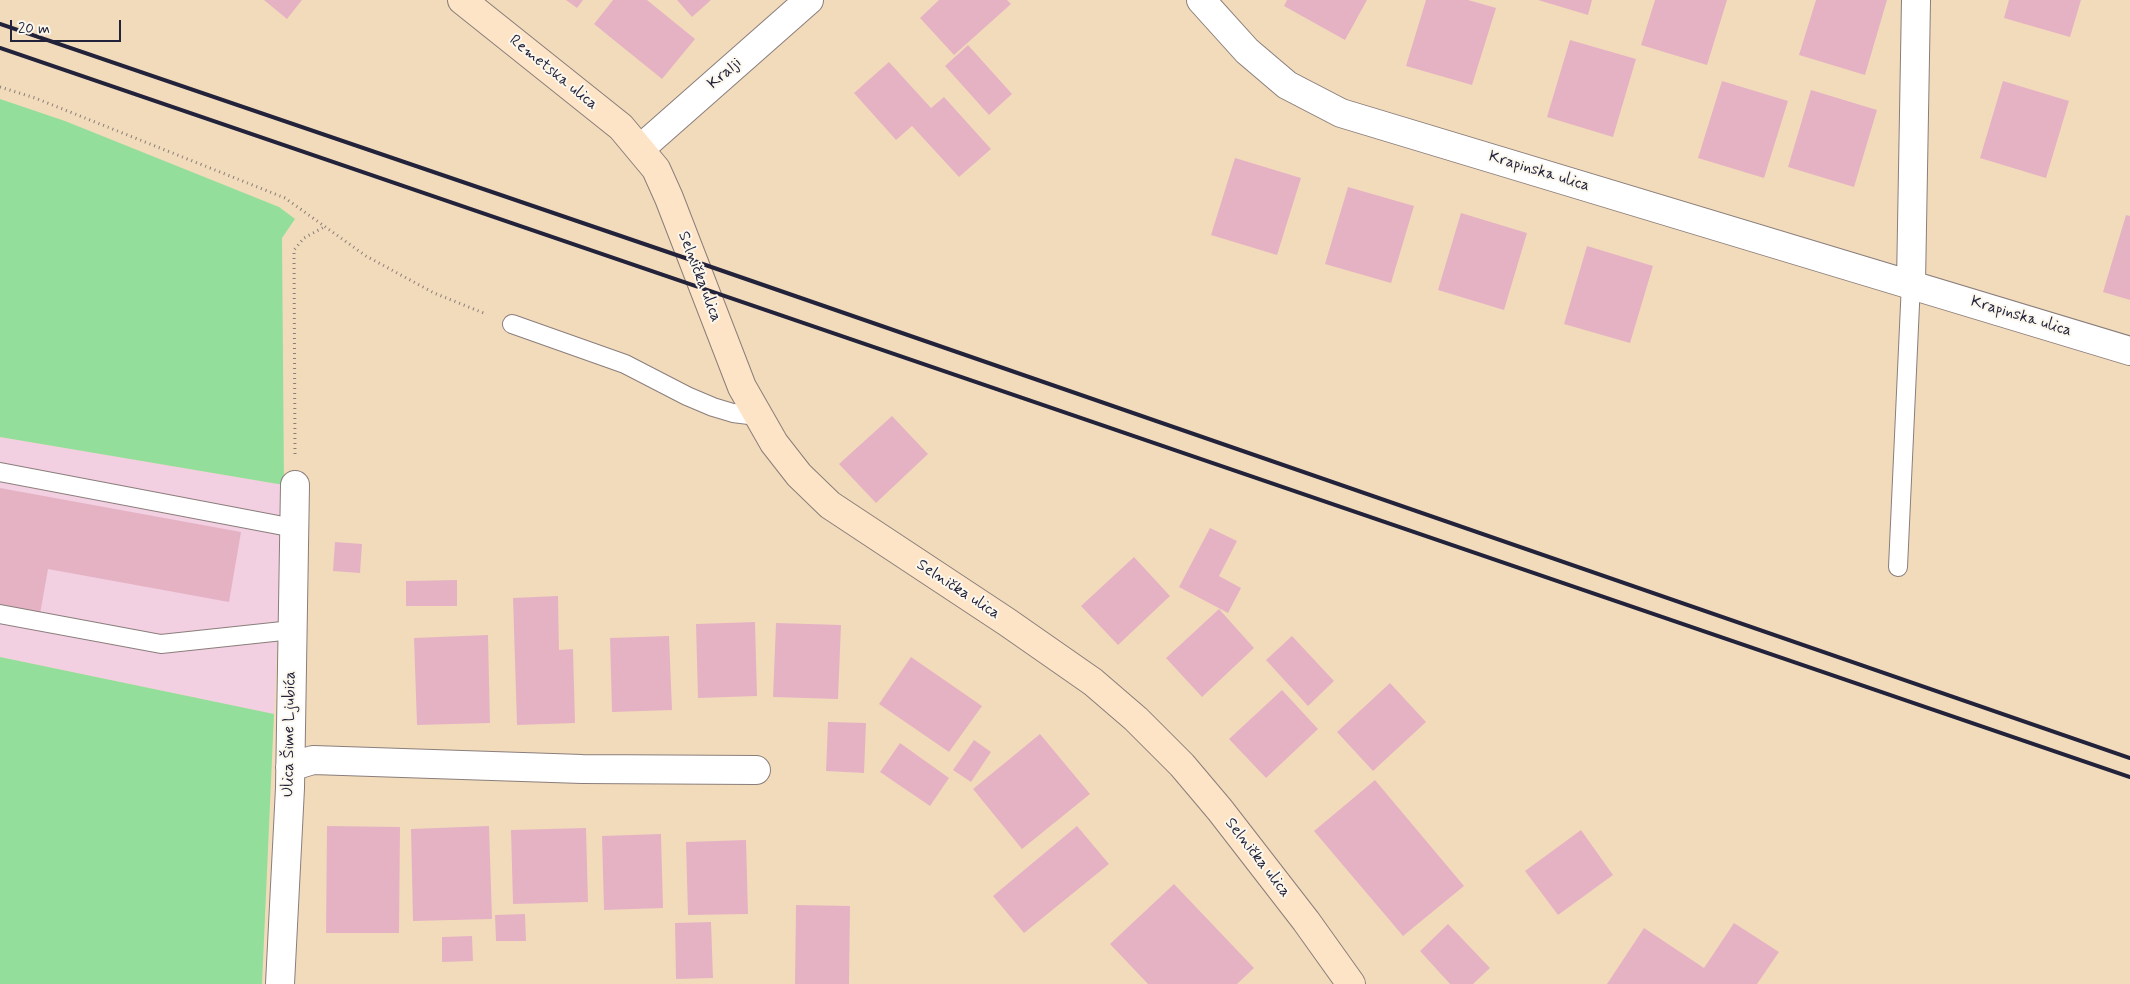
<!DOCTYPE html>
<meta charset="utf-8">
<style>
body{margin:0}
#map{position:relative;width:2130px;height:984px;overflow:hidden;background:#f2dbbb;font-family:Mynerve,sans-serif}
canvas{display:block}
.scale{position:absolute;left:10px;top:20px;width:111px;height:22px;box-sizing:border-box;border:2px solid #22223b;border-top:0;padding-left:6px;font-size:15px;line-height:18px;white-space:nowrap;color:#22223b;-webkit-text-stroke:4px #fbf7ec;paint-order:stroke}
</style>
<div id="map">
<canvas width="2130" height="984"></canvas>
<div class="scale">20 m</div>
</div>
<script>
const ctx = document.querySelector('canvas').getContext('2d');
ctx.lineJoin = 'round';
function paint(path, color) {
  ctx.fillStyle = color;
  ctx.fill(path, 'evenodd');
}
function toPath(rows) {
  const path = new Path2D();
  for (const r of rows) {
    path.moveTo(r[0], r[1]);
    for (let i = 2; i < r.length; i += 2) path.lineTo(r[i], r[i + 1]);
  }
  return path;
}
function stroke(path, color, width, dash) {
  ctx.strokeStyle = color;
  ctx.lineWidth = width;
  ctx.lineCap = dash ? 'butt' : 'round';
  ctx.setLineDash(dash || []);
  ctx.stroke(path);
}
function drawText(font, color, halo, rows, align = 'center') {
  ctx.font = font + ' Mynerve,sans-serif';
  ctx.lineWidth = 4;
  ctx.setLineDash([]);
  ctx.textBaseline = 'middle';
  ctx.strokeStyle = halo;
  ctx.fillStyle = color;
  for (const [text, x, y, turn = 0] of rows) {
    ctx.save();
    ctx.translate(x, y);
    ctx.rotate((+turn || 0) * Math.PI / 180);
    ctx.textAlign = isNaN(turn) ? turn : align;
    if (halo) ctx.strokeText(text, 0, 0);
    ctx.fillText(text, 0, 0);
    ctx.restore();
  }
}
const built = toPath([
 [0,437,284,485,274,714,0,657]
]);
const green = toPath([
 [0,99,65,121,279,207,295,219,282,238,284,485,0,437],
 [0,657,274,714,262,984,0,984]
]);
const building = toPath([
 [264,0,302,0,287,19],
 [566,0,583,0,577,8],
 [613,0,647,0,695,39,662,79,594,24],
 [677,0,711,0,692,17],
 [939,0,1007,0,1011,4,954,55,920,18],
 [1287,0,1367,0,1345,40,1284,6],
 [1426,0,1468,0,1496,8,1472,85,1406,66],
 [1538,0,1592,0,1588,15],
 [1655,0,1727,0,1707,65,1641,45],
 [1816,0,1887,0,1865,75,1799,55],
 [2009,0,2081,0,2070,37,2004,18],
 [1570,40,1636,59,1613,137,1547,117],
 [968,45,1012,94,989,115,945,66],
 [889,62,931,108,944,97,991,149,959,177,912,126,896,140,854,93],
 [1722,81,1788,101,1764,178,1698,158],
 [2003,81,2069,101,2046,178,1980,158],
 [1811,90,1877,110,1854,187,1788,167],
 [1235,158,1301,178,1277,255,1211,235],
 [1348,187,1414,206,1391,283,1325,264],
 [1461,213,1527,233,1504,310,1438,290],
 [2126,215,2130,216,2130,300,2103,292],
 [1587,246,1653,266,1630,343,1564,324],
 [892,416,928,454,876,503,839,464],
 [0,488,241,532,229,602,48,569,40,614,0,607],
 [1210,528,1237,541,1219,576,1241,588,1228,613,1179,587],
 [335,542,362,544,360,573,333,571],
 [1134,557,1170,596,1118,645,1081,606],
 [457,580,457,606,406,606,406,581],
 [558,596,559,650,573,649,575,723,517,725,513,598],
 [1219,609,1254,648,1202,697,1166,658],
 [755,622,757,696,698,698,696,624],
 [776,623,841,625,838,699,773,697],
 [488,635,490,723,417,725,414,638],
 [669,636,672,710,612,712,610,638],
 [1292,636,1334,681,1308,706,1266,660],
 [911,657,982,706,949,752,879,704],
 [1390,683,1426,722,1373,771,1337,732],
 [1282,690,1318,729,1266,778,1229,739],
 [828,722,866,723,864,773,826,771],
 [1040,734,1090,794,1022,849,973,789],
 [974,740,991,752,971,782,953,770],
 [900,743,949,778,930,806,880,772],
 [1375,780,1464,886,1403,936,1314,831],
 [327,826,400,827,399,933,326,933],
 [489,826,492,919,413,921,411,829],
 [1077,826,1109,864,1024,933,993,896],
 [586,828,588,902,513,904,511,830],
 [1581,830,1613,875,1558,915,1525,871],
 [661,834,663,908,604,910,602,836],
 [746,840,748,914,688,915,686,842],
 [1174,884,1254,968,1237,984,1148,984,1110,944],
 [796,905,850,906,849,984,795,984],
 [525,914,526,941,496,941,495,915],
 [711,922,713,978,676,979,675,923],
 [1734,923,1779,952,1757,984,1607,984,1644,928,1704,968],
 [1448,924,1490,968,1473,984,1450,984,1420,951],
 [472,936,473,961,442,962,442,937]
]);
const path = toPath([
 [0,87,35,98,285,198,366,256,434,293,486,314],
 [295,454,294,250,304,238,324,227]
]);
const lane = toPath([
 [512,324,625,364,687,396,713,407,733,413,757,416],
 [0,472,294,528],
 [1898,567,1911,283],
 [0,614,161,644,292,630]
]);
const street = toPath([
 [1201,0,1247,51,1287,85,1341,113,2130,351],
 [640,149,809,0],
 [1911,283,1916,0],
 [290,767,313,760,582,769,756,770],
 [280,984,290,788,295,485]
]);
const secondary = toPath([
 [462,0,621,127,656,169,669,198,742,387,774,443,799,475,830,505,1007,622,1093,682,1136,719,1182,765,1220,810,1306,921,1351,984]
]);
const rail = toPath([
 [0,24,694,261,2130,758],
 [0,48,2130,777]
]);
const streetNames = [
 ["Remetska ulica",553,73,39],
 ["Kralji",725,74,-41],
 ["Krapinska ulica",1539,172,17],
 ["Selnička ulica",699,277,69],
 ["Krapinska ulica",2021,317,17],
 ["Selnička ulica",958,590,33],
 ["Ulica Šime Ljubića",290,734,-89],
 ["Selnička ulica",1257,858,52]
];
paint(built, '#f2cfe1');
paint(green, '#93de9a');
paint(building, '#e5b2c4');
stroke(lane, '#8a7e7b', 20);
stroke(street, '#8a7e7b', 30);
stroke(secondary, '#8a7e7b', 30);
stroke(path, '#8a7e7b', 3, [1, 4]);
stroke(lane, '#fff', 18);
stroke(street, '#fff', 28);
stroke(secondary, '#fee4c6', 28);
stroke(rail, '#22223b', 4);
drawText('16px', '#22223b', '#fbf7ec', streetNames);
</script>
